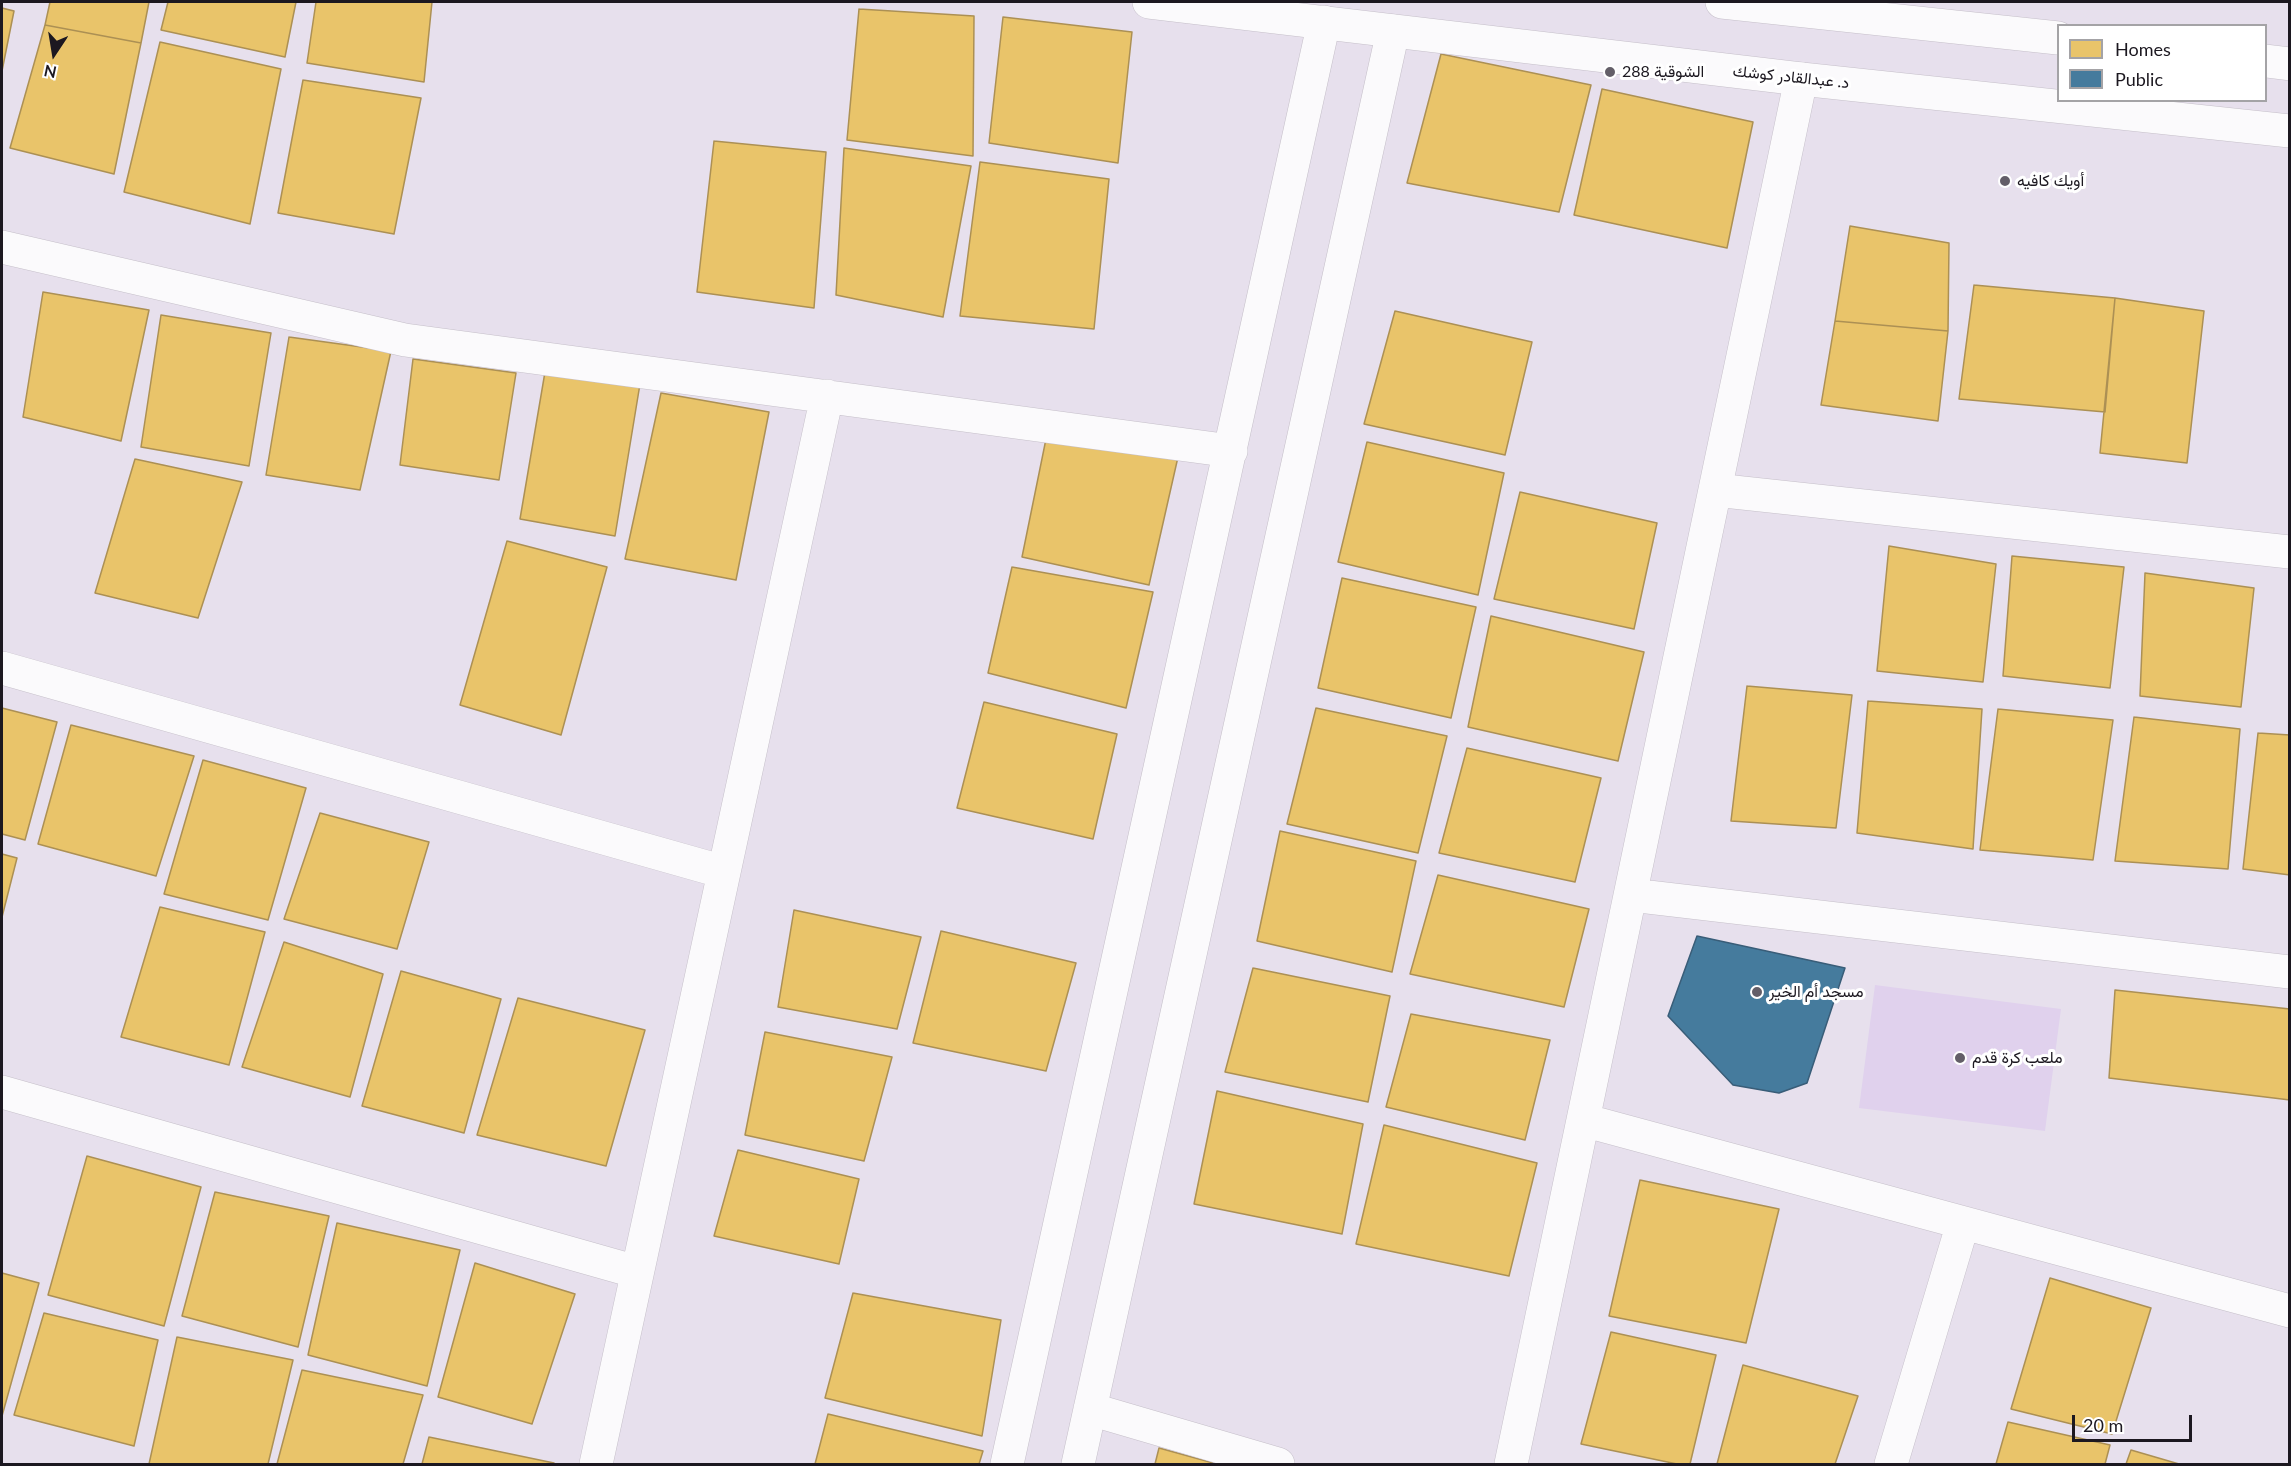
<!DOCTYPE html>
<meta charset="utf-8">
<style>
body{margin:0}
#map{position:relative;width:2291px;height:1466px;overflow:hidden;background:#e7e0ed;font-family:Lato,sans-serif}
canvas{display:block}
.frame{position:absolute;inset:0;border:3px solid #1c1820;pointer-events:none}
.legend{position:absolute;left:2057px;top:24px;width:210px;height:78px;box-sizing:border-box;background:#fff;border:2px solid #a4a3a6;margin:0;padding:8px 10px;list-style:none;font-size:18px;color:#1c1820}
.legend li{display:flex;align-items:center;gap:12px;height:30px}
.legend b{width:30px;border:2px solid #a4a3a6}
.north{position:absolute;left:24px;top:24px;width:60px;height:60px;-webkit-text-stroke:4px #fff;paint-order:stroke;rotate:192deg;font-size:16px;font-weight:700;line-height:24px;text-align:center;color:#1c1820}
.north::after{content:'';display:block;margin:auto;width:21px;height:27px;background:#1c1820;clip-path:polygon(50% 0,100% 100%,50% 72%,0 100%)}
.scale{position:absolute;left:2072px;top:1415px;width:120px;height:27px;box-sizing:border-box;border:3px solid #1c1820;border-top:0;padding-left:8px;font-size:18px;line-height:21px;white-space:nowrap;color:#1c1820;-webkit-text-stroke:4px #fff;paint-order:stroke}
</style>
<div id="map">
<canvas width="2291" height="1466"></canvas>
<div class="frame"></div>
<ul class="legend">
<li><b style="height:16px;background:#e9c46a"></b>Homes</li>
<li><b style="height:16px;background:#457b9d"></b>Public</li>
</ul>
<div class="north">N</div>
<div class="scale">20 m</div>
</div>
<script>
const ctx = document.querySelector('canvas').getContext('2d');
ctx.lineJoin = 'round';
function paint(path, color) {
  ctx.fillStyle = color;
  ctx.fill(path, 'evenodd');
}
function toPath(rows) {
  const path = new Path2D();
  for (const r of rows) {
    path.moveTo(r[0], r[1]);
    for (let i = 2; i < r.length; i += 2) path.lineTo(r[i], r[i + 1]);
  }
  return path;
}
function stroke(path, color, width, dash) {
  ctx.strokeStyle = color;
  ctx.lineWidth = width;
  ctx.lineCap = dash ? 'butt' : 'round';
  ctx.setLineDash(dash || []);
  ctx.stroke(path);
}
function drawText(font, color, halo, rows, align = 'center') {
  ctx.font = font + ' Lato,Vazirmatn,sans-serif';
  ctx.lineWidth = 6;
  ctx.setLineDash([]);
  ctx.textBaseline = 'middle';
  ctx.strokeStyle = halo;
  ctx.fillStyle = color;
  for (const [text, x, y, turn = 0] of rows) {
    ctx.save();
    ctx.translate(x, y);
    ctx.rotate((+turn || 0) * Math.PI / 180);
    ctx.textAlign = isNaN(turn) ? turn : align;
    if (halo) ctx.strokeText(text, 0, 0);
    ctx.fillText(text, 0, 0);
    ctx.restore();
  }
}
const green = toPath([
 [1875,985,2061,1009,2045,1131,1859,1108]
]);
const homes = toPath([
 [50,2,149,2,141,43,45,25,50,2],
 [168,2,296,2,285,57,161,30,168,2],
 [316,2,432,2,424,82,307,63,316,2],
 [2,8,14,11,2,71,2,8],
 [859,9,974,16,973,156,847,140,859,9],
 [1003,17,1132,32,1118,163,989,143,1003,17],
 [45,25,141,43,114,174,10,148,45,25],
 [160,42,281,69,250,224,124,192,160,42],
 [1441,54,1591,85,1559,212,1407,183,1441,54],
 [303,80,421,98,394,234,278,213,303,80],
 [1602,89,1753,122,1727,248,1574,215,1602,89],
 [714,141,826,152,814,308,697,292,714,141],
 [844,148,971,166,943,317,836,295,844,148],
 [980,162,1109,179,1094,329,960,316,980,162],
 [1850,226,1949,243,1948,331,1835,321,1850,226],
 [1974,285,2115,298,2105,412,1959,399,1974,285],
 [43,292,149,310,121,441,23,417,43,292],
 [2115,298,2204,311,2187,463,2100,453,2115,298],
 [1395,311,1532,342,1505,455,1364,424,1395,311],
 [161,315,271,333,249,466,141,447,161,315],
 [1835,321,1948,331,1938,421,1821,405,1835,321],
 [289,337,391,351,360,490,266,475,289,337],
 [413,359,516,373,499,480,400,465,413,359],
 [545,372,640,384,615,536,520,519,545,372],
 [661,393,769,412,736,580,625,559,661,393],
 [1046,439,1178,457,1149,585,1022,557,1046,439],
 [1367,442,1504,473,1478,595,1338,562,1367,442],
 [135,459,242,482,198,618,95,593,135,459],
 [1520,492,1657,523,1634,629,1494,599,1520,492],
 [507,541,607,567,561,735,460,705,507,541],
 [1889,546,1996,564,1983,682,1877,671,1889,546],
 [2012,556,2124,567,2110,688,2003,676,2012,556],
 [1012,567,1153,592,1126,708,988,673,1012,567],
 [2145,573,2254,588,2241,707,2140,696,2145,573],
 [1342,578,1476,607,1451,718,1318,688,1342,578],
 [1491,616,1644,652,1618,761,1468,727,1491,616],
 [1747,686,1852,695,1836,828,1731,821,1747,686],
 [1868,701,1982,709,1973,849,1857,833,1868,701],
 [984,702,1117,734,1093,839,957,808,984,702],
 [2,708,57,722,25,840,2,834,2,708],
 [1316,708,1447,736,1418,853,1287,824,1316,708],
 [1998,709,2113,720,2093,860,1980,850,1998,709],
 [2134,717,2240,729,2228,869,2115,861,2134,717],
 [71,725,194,756,156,876,38,844,71,725],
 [2258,733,2290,735,2290,875,2243,869,2258,733],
 [1467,748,1601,778,1575,882,1439,853,1467,748],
 [203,760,306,788,268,920,164,894,203,760],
 [320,813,429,842,397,949,284,919,320,813],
 [1280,831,1416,861,1392,972,1257,941,1280,831],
 [2,854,17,858,2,917,2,854],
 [1438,875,1589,909,1564,1007,1410,974,1438,875],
 [160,907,265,932,229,1065,121,1037,160,907],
 [794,910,921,937,897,1029,778,1007,794,910],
 [941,931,1076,963,1046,1071,913,1043,941,931],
 [284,942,383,974,350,1097,242,1067,284,942],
 [1253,968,1390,996,1368,1102,1225,1072,1253,968],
 [401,971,501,999,464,1133,362,1106,401,971],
 [2115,990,2290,1009,2290,1100,2109,1078,2115,990],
 [518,998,645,1030,606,1166,477,1135,518,998],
 [1411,1014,1550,1040,1525,1140,1386,1107,1411,1014],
 [765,1032,892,1057,864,1161,745,1135,765,1032],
 [1217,1091,1363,1124,1342,1234,1194,1204,1217,1091],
 [1384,1125,1537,1163,1509,1276,1356,1244,1384,1125],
 [738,1150,859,1179,839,1264,714,1236,738,1150],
 [87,1156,201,1187,164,1326,48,1295,87,1156],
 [1640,1180,1779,1209,1746,1343,1609,1316,1640,1180],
 [215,1192,329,1216,298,1347,182,1316,215,1192],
 [337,1223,460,1250,427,1386,308,1355,337,1223],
 [475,1263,575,1294,532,1424,438,1397,475,1263],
 [2,1273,39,1283,2,1416,2,1273],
 [2050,1278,2151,1308,2112,1434,2011,1409,2050,1278],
 [853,1293,1001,1320,982,1436,825,1398,853,1293],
 [44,1313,158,1340,134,1446,14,1415,44,1313],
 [1611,1332,1716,1355,1690,1464,1677,1464,1581,1444,1611,1332],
 [177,1337,293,1360,268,1464,149,1464,177,1337],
 [1743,1365,1858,1396,1835,1464,1717,1464,1743,1365],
 [302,1370,423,1395,403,1464,277,1464,302,1370],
 [828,1414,983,1451,979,1464,815,1464,828,1414],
 [2008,1422,2110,1445,2105,1464,1996,1464,2008,1422],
 [429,1437,554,1463,553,1464,422,1464,429,1437],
 [1159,1448,1217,1464,1155,1464,1159,1448],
 [2131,1450,2179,1464,2126,1464,2131,1450]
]);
const public = toPath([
 [1697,936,1845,968,1807,1083,1779,1093,1733,1085,1668,1016,1697,936]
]);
const minor = toPath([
 [2,247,405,340,1231,451],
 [1715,490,2290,552],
 [2,668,724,872],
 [1631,895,2290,972],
 [2,1092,637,1272],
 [1583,1120,2290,1311],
 [1090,1409,1278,1464],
 [596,1464,827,396],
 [1007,1464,1324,22],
 [1078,1464,1393,31],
 [1511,1464,1801,79],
 [1891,1464,1963,1223]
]);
const major = toPath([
 [1149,2,1801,79,2290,131],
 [1722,2,2058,38],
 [2266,61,2290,64]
]);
const markers = [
 [1610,72,6,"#635e68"],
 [2005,181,6,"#635e68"],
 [1757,992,6,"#635e68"],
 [1960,1058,6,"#635e68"]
];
const poiNames = [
 ["الشوقية 288",1622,72],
 ["أويك كافيه",2017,181],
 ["مسجد أم الخير",1769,992],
 ["ملعب كرة قدم",1972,1058]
];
const streetNames = [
 ["د. عبدالقادر كوشك",1791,77,6]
];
paint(green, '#e0d1ed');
paint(homes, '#e9c46a');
stroke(homes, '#ac9054', 1.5);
paint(public, '#457b9d');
stroke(public, '#395d78', 1.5);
stroke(minor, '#c5bfc9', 34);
stroke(major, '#c5bfc9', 34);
stroke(minor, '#fbfafc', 33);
stroke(major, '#fbfafc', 33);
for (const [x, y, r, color] of markers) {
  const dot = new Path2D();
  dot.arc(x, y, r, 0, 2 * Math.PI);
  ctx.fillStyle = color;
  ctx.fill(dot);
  stroke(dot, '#fff', 2);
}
drawText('16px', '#1c1820', '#fff', poiNames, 'left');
drawText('16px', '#1c1820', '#fff', streetNames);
</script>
